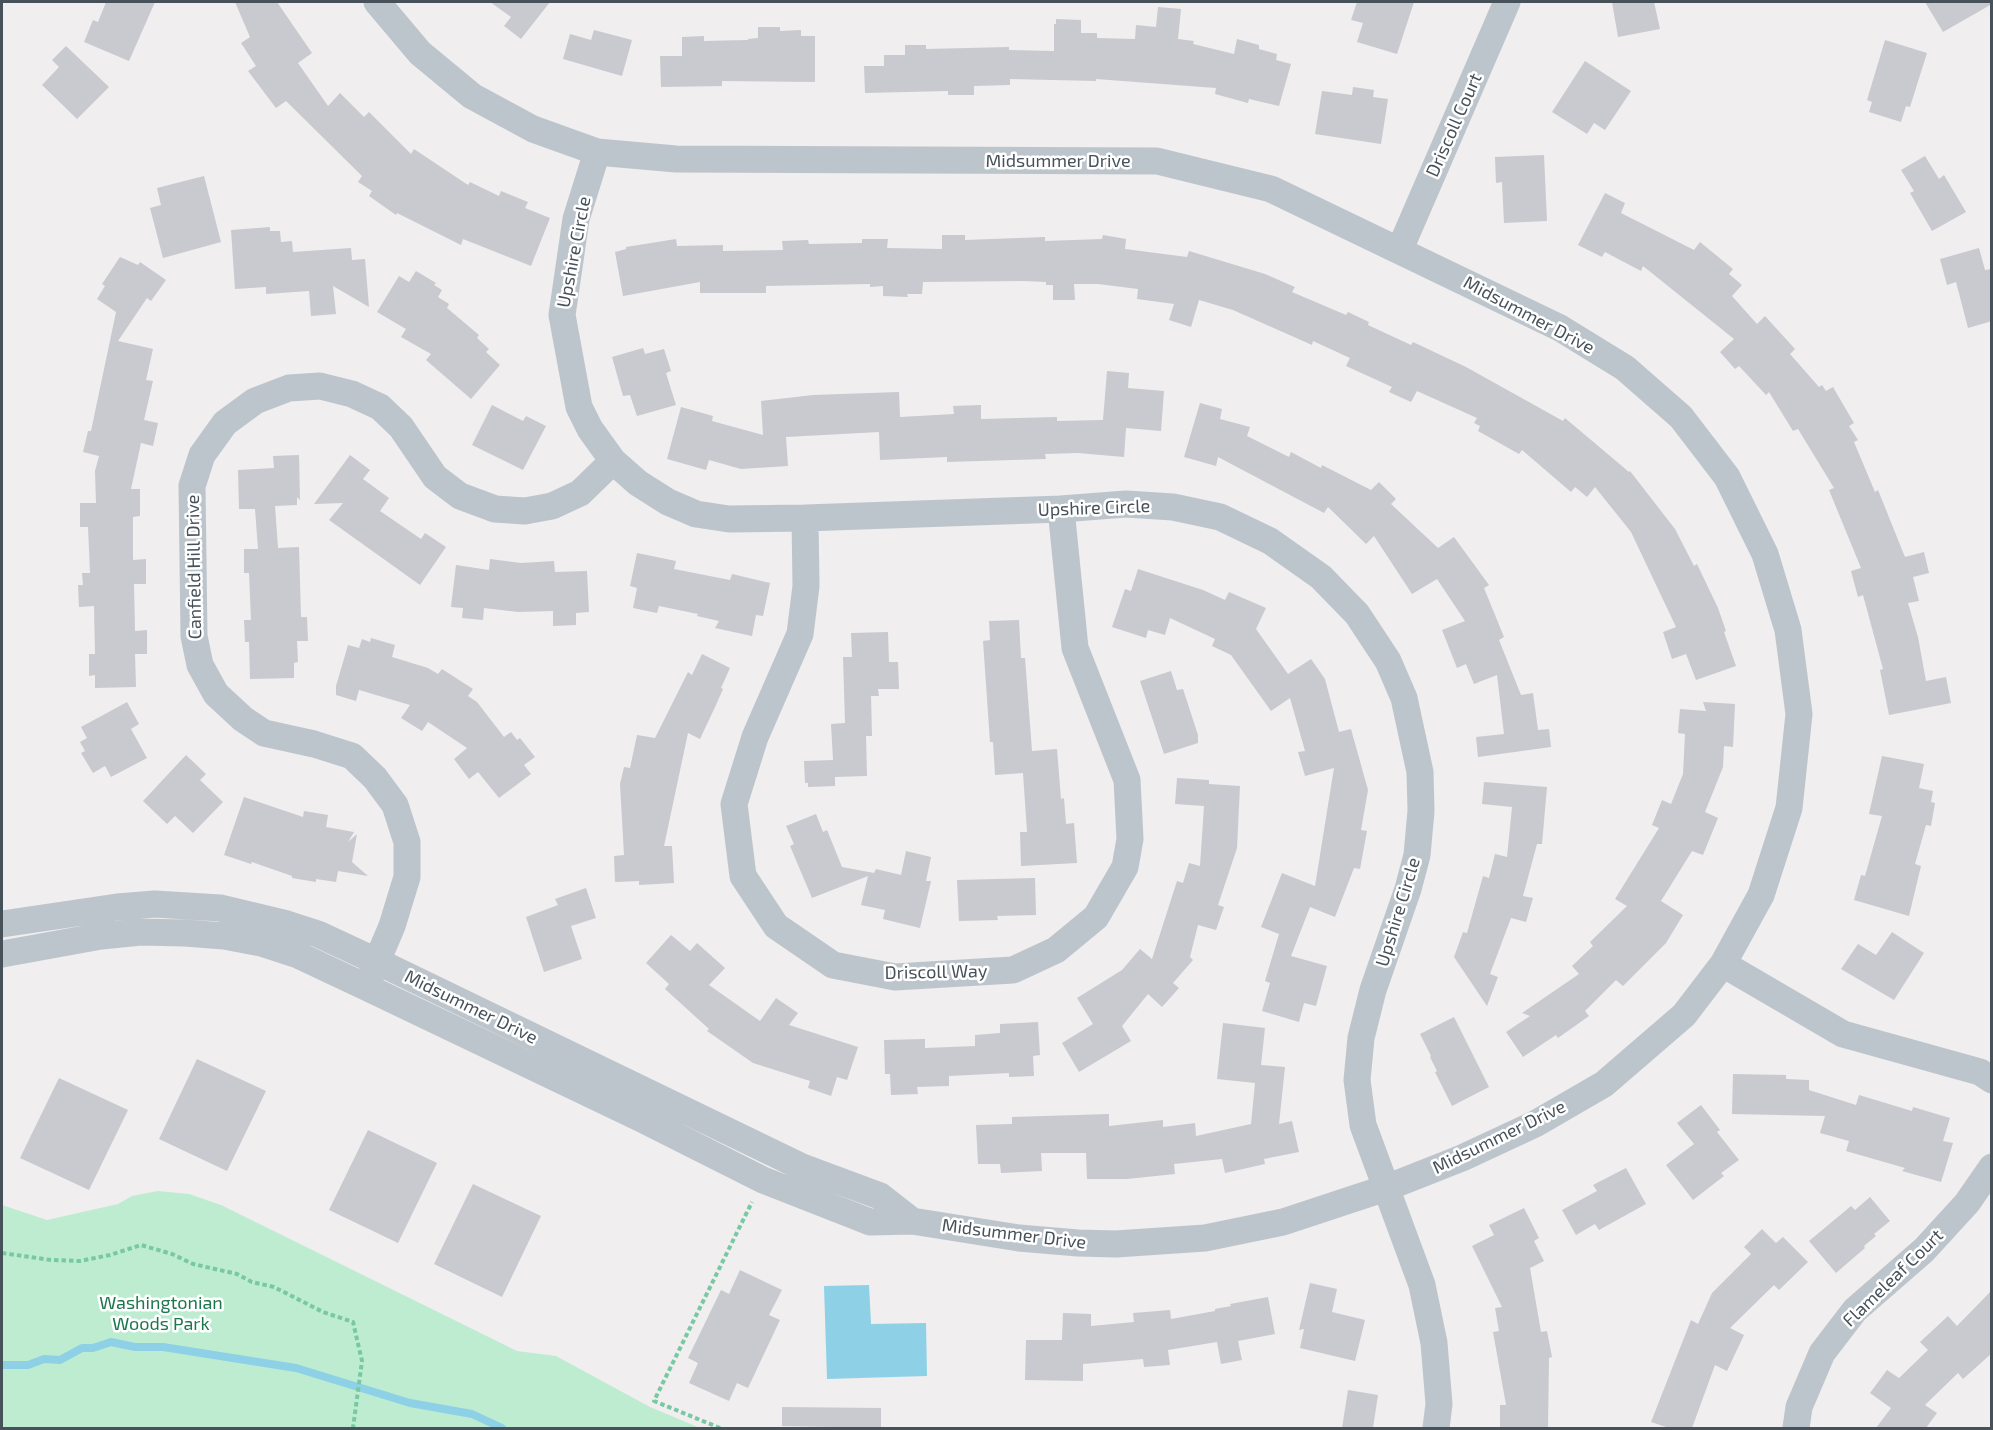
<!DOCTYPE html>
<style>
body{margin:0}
#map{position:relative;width:1993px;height:1430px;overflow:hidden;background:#f0eeee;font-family:"Exo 2",sans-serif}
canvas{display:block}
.frame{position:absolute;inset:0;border:3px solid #47515a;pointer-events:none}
</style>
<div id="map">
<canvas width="1993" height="1430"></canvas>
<div class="frame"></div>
</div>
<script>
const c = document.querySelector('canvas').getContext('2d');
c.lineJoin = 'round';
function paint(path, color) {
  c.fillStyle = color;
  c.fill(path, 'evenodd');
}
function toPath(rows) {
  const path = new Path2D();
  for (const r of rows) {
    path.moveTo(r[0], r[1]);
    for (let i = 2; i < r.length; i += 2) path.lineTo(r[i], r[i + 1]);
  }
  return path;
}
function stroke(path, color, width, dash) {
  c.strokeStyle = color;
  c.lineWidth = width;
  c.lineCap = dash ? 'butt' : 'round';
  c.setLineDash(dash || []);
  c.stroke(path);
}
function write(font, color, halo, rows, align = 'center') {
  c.font = font + ' "Exo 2",sans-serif';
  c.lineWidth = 5;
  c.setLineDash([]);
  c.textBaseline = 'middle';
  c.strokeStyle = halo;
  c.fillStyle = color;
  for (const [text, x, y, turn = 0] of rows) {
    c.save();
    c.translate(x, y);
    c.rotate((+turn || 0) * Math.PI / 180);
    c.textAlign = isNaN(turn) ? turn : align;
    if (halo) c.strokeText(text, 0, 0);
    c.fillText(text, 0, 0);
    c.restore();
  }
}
const green = toPath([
 [158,1191,189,1194,221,1205,517,1351,556,1356,650,1407,700,1428,2,1428,2,1205,47,1220,118,1204,132,1196]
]);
const water = toPath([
 [869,1285,871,1324,926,1323,927,1376,827,1379,824,1286]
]);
const stream = toPath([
 [2,1365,28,1365,44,1359,60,1360,82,1348,93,1348,111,1342,135,1347,163,1347,296,1368,410,1403,472,1414,502,1428]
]);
const building = toPath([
 [106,2,155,2,129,61,84,42,93,20,98,22],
 [235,2,277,2,312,53,298,63,328,106,340,93,364,117,369,112,411,154,414,149,468,185,470,182,499,196,501,191,528,202,525,208,550,218,531,266,463,239,461,245,397,213,396,215,369,196,372,191,358,182,362,176,286,101,276,108,248,71,256,66,241,43,250,37],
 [490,2,550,2,521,39,504,26,511,17],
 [1357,2,1414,2,1397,54,1357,42,1363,23,1351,20],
 [1612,2,1654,2,1660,29,1618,37],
 [1925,2,1992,2,1992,4,1943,32],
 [1158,7,1181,9,1178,39,1194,41,1193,44,1234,54,1237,39,1259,45,1259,49,1277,54,1276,60,1291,64,1279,106,1249,99,1248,103,1215,94,1216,88,1096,79,1096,81,1010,79,1010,85,974,86,974,95,948,95,948,91,865,93,864,66,884,66,884,55,905,55,905,45,926,45,926,49,1009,47,1009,50,1054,51,1054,24,1056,24,1056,19,1081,20,1081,33,1097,33,1097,38,1135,39,1136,25,1156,27],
 [758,27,780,27,780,31,801,30,801,36,815,36,815,82,722,81,722,86,661,87,660,56,682,56,682,37,704,36,704,41,748,40,748,39,758,38],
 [594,30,632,40,622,76,563,59,570,34,591,40],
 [1885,40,1927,53,1910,107,1906,106,1901,122,1869,112,1872,102,1867,100],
 [66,46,109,87,77,119,42,85,59,67,52,60],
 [1585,61,1631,91,1605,130,1594,123,1587,134,1552,112],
 [1353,87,1374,90,1373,97,1388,99,1381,144,1315,134,1322,91,1352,95],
 [1544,155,1547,221,1504,223,1502,182,1496,183,1495,157],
 [1925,156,1939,179,1944,175,1966,212,1932,231,1910,193,1914,191,1901,170],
 [204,176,221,242,163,258,150,208,161,205,157,188],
 [1605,193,1625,203,1621,213,1694,250,1700,242,1733,269,1729,274,1742,285,1732,296,1757,324,1765,316,1795,349,1790,354,1819,387,1822,385,1826,391,1833,387,1854,423,1849,426,1858,440,1854,442,1875,492,1878,490,1905,557,1924,552,1929,573,1913,577,1919,601,1908,603,1918,637,1926,681,1946,677,1951,703,1889,715,1880,670,1883,669,1863,595,1858,597,1851,571,1861,568,1829,490,1834,488,1798,429,1793,431,1769,392,1766,395,1739,366,1735,369,1720,352,1734,339,1643,266,1641,271,1605,252,1602,257,1578,245],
 [270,227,270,231,280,231,281,242,292,241,293,252,351,248,352,260,365,259,369,307,333,286,336,314,311,316,309,291,266,294,266,287,235,289,231,230],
 [942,235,965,235,965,240,1045,237,1045,241,1102,239,1103,235,1126,239,1125,249,1187,257,1189,251,1265,274,1295,287,1292,292,1346,315,1348,312,1369,322,1368,325,1411,345,1413,342,1466,367,1563,421,1565,418,1629,472,1630,471,1675,529,1694,566,1697,564,1718,608,1726,631,1724,632,1736,666,1696,680,1686,654,1672,659,1663,632,1676,627,1631,532,1595,487,1587,497,1575,487,1571,492,1522,450,1519,454,1478,431,1480,426,1474,423,1477,418,1417,391,1411,402,1389,392,1392,387,1346,366,1350,358,1313,341,1312,345,1233,310,1199,300,1191,327,1169,320,1174,304,1137,299,1138,289,1098,284,1074,284,1075,300,1053,300,1053,285,1046,285,1046,282,1023,281,923,282,922,294,907,294,908,297,883,296,883,286,870,287,870,284,766,286,766,293,700,293,700,282,623,296,615,252,626,249,626,247,676,239,677,246,723,245,723,251,783,250,782,241,808,240,809,244,862,243,862,239,888,239,887,248,942,249],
 [1979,248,1985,270,1992,269,1992,321,1968,328,1956,282,1947,285,1940,259],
 [120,257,138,265,140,262,166,280,151,301,147,298,118,341,153,349,146,380,153,381,144,420,158,423,153,446,141,443,131,489,140,489,140,516,133,517,133,560,146,559,146,584,134,584,135,631,147,630,147,654,135,654,136,687,95,688,95,675,89,676,89,654,95,654,94,606,79,607,78,585,83,585,82,573,90,573,88,527,80,527,80,503,96,503,95,471,99,456,83,452,88,431,91,431,116,312,97,299,105,286,102,284],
 [416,271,436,283,434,285,442,290,438,297,449,304,447,308,479,335,477,338,489,349,486,352,500,365,471,399,426,360,431,354,401,337,406,329,377,312,399,276,409,282],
 [643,348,645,354,664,349,671,371,666,373,676,405,637,416,630,395,623,396,612,357],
 [1107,371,1129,373,1128,388,1164,391,1161,431,1126,428,1124,457,1078,453,1045,454,1046,459,947,462,947,457,880,460,879,432,786,437,788,466,741,469,709,460,706,470,667,459,681,407,713,416,712,421,763,435,761,401,813,395,899,392,900,417,954,414,953,406,981,405,981,419,1057,417,1057,421,1103,420],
 [1200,403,1222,409,1220,419,1250,427,1247,436,1289,457,1291,452,1321,468,1322,465,1371,490,1379,482,1396,499,1391,504,1438,548,1454,537,1489,585,1484,588,1504,637,1499,640,1521,695,1533,693,1538,730,1549,729,1551,747,1478,757,1476,737,1504,734,1497,675,1474,684,1466,664,1457,668,1442,630,1465,621,1437,579,1412,594,1374,536,1366,544,1328,507,1324,513,1218,457,1216,466,1184,457],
 [492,405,523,421,526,416,546,426,523,470,472,445],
 [299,455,300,500,297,497,297,505,275,506,278,548,299,547,301,617,307,617,308,641,297,641,298,662,294,663,294,678,250,679,249,642,245,642,244,620,251,620,249,573,244,573,244,549,258,549,255,509,239,509,238,470,274,468,273,456],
 [350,455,370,470,363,479,389,498,380,511,421,539,425,533,446,547,420,585,329,520,343,503,314,504],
 [637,553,676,561,674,569,730,580,732,574,770,583,763,616,756,615,752,636,715,628,719,621,697,616,698,614,659,606,657,613,633,608,637,588,630,586],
 [490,559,521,563,554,561,555,572,587,571,589,612,576,613,576,625,553,626,553,611,518,612,484,608,483,620,462,618,463,608,451,607,456,565,489,570],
 [1138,569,1203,590,1225,600,1229,592,1266,608,1256,629,1288,674,1311,659,1325,679,1339,732,1351,729,1368,790,1361,830,1367,831,1360,869,1354,868,1335,917,1310,907,1291,956,1327,966,1316,1006,1304,1003,1299,1022,1262,1011,1270,983,1265,981,1279,934,1261,927,1282,873,1315,886,1334,768,1305,776,1298,752,1305,751,1290,698,1271,711,1231,655,1212,646,1215,639,1170,618,1165,635,1148,630,1146,638,1112,627,1125,589,1131,591],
 [1019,620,1021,658,1025,658,1032,751,1057,749,1061,799,1064,798,1066,824,1074,823,1077,863,1021,866,1020,832,1027,832,1023,773,995,775,993,742,990,742,983,641,990,640,989,621],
 [888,632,889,662,898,662,899,689,878,689,879,696,871,696,872,736,866,736,867,776,835,777,835,786,808,787,808,783,805,783,804,761,833,760,831,724,845,723,843,657,852,657,851,633],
 [371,638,395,645,392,657,428,668,438,674,442,669,473,689,468,696,477,702,504,737,511,732,517,740,520,738,535,757,524,765,531,774,499,798,478,772,469,779,454,759,467,748,428,722,422,731,401,718,410,705,359,690,356,701,336,695,336,686,348,645,359,648,362,639,370,642],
 [702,654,730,668,721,688,723,689,716,705,700,739,688,733,664,846,672,846,674,883,639,885,639,881,615,882,614,856,624,855,620,784,624,767,630,768,637,735,655,738,688,672,692,675],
 [1171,671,1177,690,1183,689,1198,735,1198,743,1164,754,1140,681],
 [127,702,139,724,131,729,147,758,111,777,105,766,93,773,81,753,85,751,80,742,87,738,81,727],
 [1703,702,1735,704,1733,747,1724,746,1723,767,1705,812,1718,818,1703,855,1692,851,1661,901,1683,915,1666,943,1623,986,1616,980,1585,1011,1589,1016,1558,1038,1556,1035,1523,1057,1506,1032,1530,1016,1522,1013,1579,974,1572,966,1593,946,1590,942,1627,906,1615,899,1659,828,1652,825,1662,800,1671,804,1683,774,1685,734,1678,733,1680,709,1706,711],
 [186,755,206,774,200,780,223,802,193,833,175,816,167,824,143,801],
 [1882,756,1924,764,1919,788,1933,791,1931,802,1935,803,1931,826,1926,825,1915,864,1921,866,1909,916,1854,900,1861,875,1865,876,1882,816,1869,814],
 [1177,778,1209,780,1209,784,1240,786,1237,848,1218,905,1224,907,1216,930,1198,925,1190,957,1193,960,1173,983,1179,988,1162,1007,1148,994,1122,1026,1131,1041,1079,1072,1062,1043,1093,1024,1077,998,1122,970,1140,949,1152,959,1177,881,1183,883,1189,863,1200,866,1204,806,1175,804],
 [1484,782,1547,787,1542,844,1537,844,1523,896,1533,898,1526,922,1511,918,1490,974,1498,977,1487,1006,1454,957,1463,932,1467,933,1483,876,1489,878,1495,854,1507,857,1512,807,1482,804],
 [244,797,303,817,304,811,328,815,326,827,354,832,348,842,357,834,352,862,368,876,338,871,336,882,316,879,316,882,292,878,292,876,252,862,251,864,224,855],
 [816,814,823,832,827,830,842,867,874,873,876,869,901,875,906,851,931,857,926,881,931,881,920,928,883,919,885,910,861,905,868,876,812,898,790,846,794,844,786,826],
 [1035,878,1036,915,997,916,998,920,959,921,957,880],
 [586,888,596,918,571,926,582,959,544,972,526,917,558,905,555,899],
 [1892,932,1924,953,1894,1000,1841,969,1858,944,1876,955],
 [671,935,690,951,697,943,725,968,709,985,760,1021,776,998,798,1013,789,1025,858,1047,847,1080,837,1077,831,1096,808,1088,810,1081,753,1063,707,1031,709,1029,665,989,669,984,646,963],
 [1454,1017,1489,1087,1452,1106,1435,1072,1437,1071,1430,1057,1431,1056,1420,1034],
 [1038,1022,1040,1055,1033,1056,1034,1076,1009,1077,1009,1073,949,1076,949,1086,917,1087,918,1094,891,1095,890,1074,885,1074,884,1040,925,1039,925,1048,975,1046,975,1035,1000,1033,1000,1024],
 [1223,1023,1265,1028,1261,1065,1285,1067,1279,1124,1292,1121,1299,1152,1264,1159,1265,1164,1225,1173,1222,1159,1174,1164,1175,1174,1127,1179,1087,1179,1086,1153,1041,1153,1042,1171,1001,1173,1000,1164,978,1164,976,1125,1012,1124,1012,1117,1109,1114,1109,1126,1163,1120,1163,1127,1195,1123,1196,1136,1251,1124,1255,1083,1217,1079],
 [197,1059,266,1091,227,1171,159,1139],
 [1733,1074,1786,1075,1786,1079,1809,1080,1809,1090,1856,1105,1859,1095,1912,1111,1913,1107,1950,1118,1943,1141,1953,1143,1941,1182,1902,1171,1905,1168,1846,1151,1849,1141,1820,1133,1825,1116,1732,1114],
 [59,1078,128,1110,89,1190,20,1158],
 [1701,1105,1720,1130,1717,1132,1739,1160,1721,1173,1724,1176,1693,1200,1666,1165,1694,1144,1677,1123],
 [368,1130,437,1163,398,1243,329,1210],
 [1626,1168,1646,1204,1599,1230,1595,1224,1576,1235,1562,1210,1597,1191,1593,1185],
 [473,1184,541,1216,502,1297,434,1264],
 [1870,1197,1890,1221,1874,1234,1876,1236,1864,1246,1865,1248,1836,1273,1809,1241,1851,1206,1855,1210],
 [1524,1208,1539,1238,1534,1241,1544,1261,1530,1268,1541,1332,1547,1331,1552,1357,1549,1358,1548,1428,1500,1428,1500,1405,1506,1405,1493,1332,1499,1331,1495,1308,1502,1307,1472,1246,1494,1235,1489,1225],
 [1762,1229,1776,1243,1783,1237,1808,1262,1779,1290,1774,1285,1730,1328,1744,1335,1727,1371,1715,1365,1692,1428,1669,1428,1651,1422,1691,1320,1698,1324,1712,1293,1751,1254,1744,1247],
 [740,1270,782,1290,769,1315,780,1320,748,1388,737,1383,729,1401,689,1383,698,1363,688,1358,721,1290,729,1294],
 [1310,1283,1337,1289,1332,1312,1365,1320,1355,1361,1300,1348,1304,1329,1299,1330],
 [1992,1290,1992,1353,1963,1379,1958,1373,1925,1405,1937,1413,1926,1428,1876,1428,1891,1408,1870,1393,1887,1370,1899,1378,1928,1350,1920,1342,1948,1316,1957,1326],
 [1268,1297,1275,1334,1238,1341,1242,1360,1221,1364,1217,1342,1168,1350,1170,1365,1144,1367,1143,1359,1083,1364,1083,1381,1025,1380,1026,1340,1062,1340,1063,1313,1091,1314,1091,1326,1134,1322,1133,1313,1170,1310,1171,1319,1215,1311,1215,1309,1231,1306,1230,1304],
 [1348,1390,1378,1395,1373,1428,1342,1428],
 [782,1407,881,1408,881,1428,782,1426]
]);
const path = toPath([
 [2,1253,51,1260,80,1261,110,1255,141,1245,172,1254,193,1264,237,1274,252,1282,274,1287,323,1312,353,1322,362,1361,353,1428],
 [720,1428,654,1401,752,1202]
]);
const minor = toPath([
 [597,152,576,219,562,315,579,407,590,429,613,461,638,483,668,502,696,514,729,519,805,518,1061,509,1126,504,1173,507,1220,517,1270,541,1321,577,1357,614,1388,661,1404,698,1420,772,1421,811,1417,855,1408,889,1373,990,1361,1038,1357,1080,1363,1125,1422,1285,1434,1343,1439,1404,1436,1428],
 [1400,249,1507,2],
 [805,518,806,586,800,634,755,737,734,804,743,876,776,926,833,965,895,977,1013,970,1056,950,1096,917,1125,867,1130,839,1127,780,1075,648,1061,509],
 [2,924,117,907,155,904,220,908,287,924,318,934,391,968,802,1167,880,1196,912,1221],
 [2,954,101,936,141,932,185,933,224,936,261,943,298,955,366,987,642,1119,763,1180,870,1222,912,1221,1019,1238,1078,1243,1116,1244,1205,1238,1283,1222,1386,1188,1462,1158,1535,1124,1604,1084,1684,1015,1723,964,1761,895,1789,808,1799,714,1788,630,1765,554,1727,477,1681,417,1625,368,1560,328,1271,189,1157,161,676,159,597,152,533,129,472,96,420,53,377,2],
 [1723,964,1843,1034,1980,1072,1992,1080],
 [366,987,392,926,407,877,407,842,395,805,375,778,352,756,314,744,264,733,243,719,216,694,200,665,194,636,192,486,202,455,225,423,255,401,289,388,320,386,352,394,380,407,401,427,435,477,460,496,495,509,525,511,552,506,580,493,613,461],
 [1796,1428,1799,1407,1822,1353,1855,1310,1924,1250,1967,1203,1992,1167]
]);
const streetNames = [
 ["Driscoll Court",1454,125,-66],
 ["Midsummer Drive",1058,161],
 ["Upshire Circle",574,252,-79],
 ["Midsummer Drive",1529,315,28],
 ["Upshire Circle",1094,508,-2],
 ["Canfield Hill Drive",194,567,-91],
 ["Upshire Circle",1398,912,-73],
 ["Driscoll Way",936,972,-1],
 ["Midsummer Drive",471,1007,26],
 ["Midsummer Drive",1499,1137,-26],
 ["Midsummer Drive",1014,1234,7],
 ["Flameleaf Court",1893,1278,-44]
];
const parkNames = [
 ["Washingtonian",161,1303],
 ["Woods Park",161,1324]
];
paint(green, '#beecd1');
paint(water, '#8ed1e7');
stroke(stream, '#8ed1e7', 8);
paint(building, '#c8cad0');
stroke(path, '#78c8a3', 4, [4.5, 3]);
stroke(minor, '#bdc5cc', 27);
write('18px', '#47515a', '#fff', streetNames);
write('18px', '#1c774d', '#fff', parkNames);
</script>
